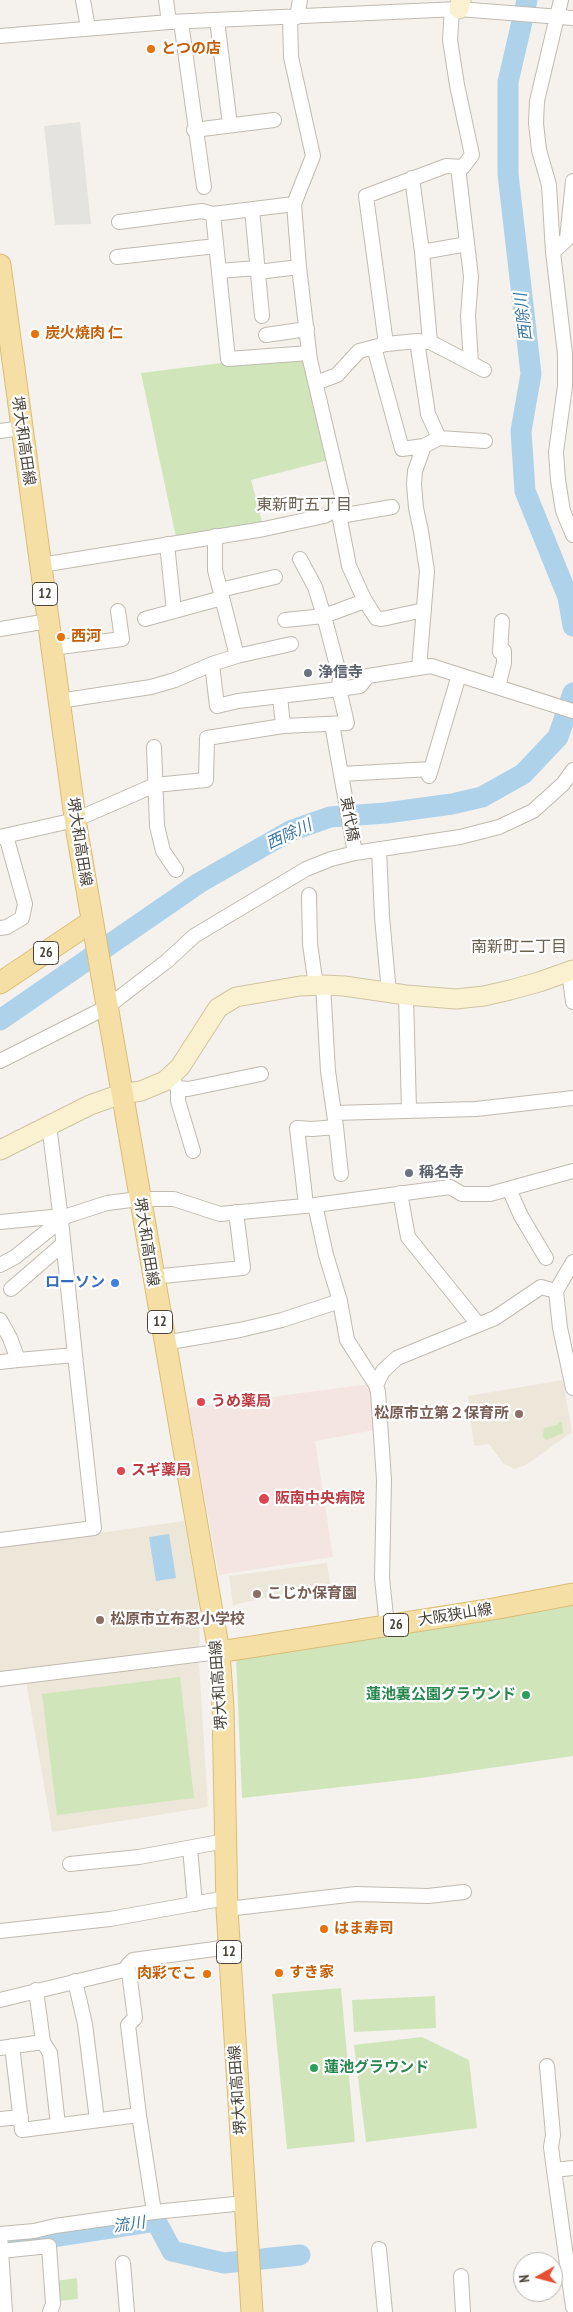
<!DOCTYPE html>
<meta charset="utf-8">
<style>
body{margin:0}
#map{position:relative;width:573px;height:2312px;overflow:hidden;background:#f5f2ed;font-family:"PT Sans Narrow",sans-serif}
canvas{display:block}
.north{position:absolute;left:513px;top:2252px;width:50px;height:50px;box-sizing:border-box;background:#fff;border:1px solid #b6b4b0;border-radius:50%;rotate:263deg;font-size:14px;font-weight:700;line-height:20px;text-align:center;color:#49433a}
.north::after{content:'';display:block;margin:auto;width:18px;height:22px;background:#e74f32;clip-path:polygon(50% 0,100% 100%,50% 72%,0 100%)}
</style>
<div id="map">
<canvas width="573" height="2312"></canvas>
<div class="north">N</div>
</div>
<script>
const c = document.querySelector('canvas').getContext('2d');
c.lineJoin = 'round';
function paint(path, color) {
  c.fillStyle = color;
  c.fill(path, 'evenodd');
}
function toPath(rows) {
  const path = new Path2D();
  for (const r of rows) {
    path.moveTo(r[0], r[1]);
    for (let i = 2; i < r.length; i += 2) path.lineTo(r[i], r[i + 1]);
  }
  return path;
}
function stroke(path, color, width, dash) {
  c.strokeStyle = color;
  c.lineWidth = width;
  c.lineCap = dash ? 'butt' : 'round';
  c.setLineDash(dash || []);
  c.stroke(path);
}
function write(font, color, halo, rows, align = 'center') {
  c.font = font + ' "PT Sans Narrow","Noto Sans JP",sans-serif';
  c.lineWidth = 4.5;
  c.setLineDash([]);
  c.textBaseline = 'middle';
  c.strokeStyle = halo;
  c.fillStyle = color;
  for (const [text, x, y, turn = 0] of rows) {
    c.save();
    c.translate(x, y);
    c.rotate((+turn || 0) * Math.PI / 180);
    c.textAlign = isNaN(turn) ? turn : align;
    if (halo) c.strokeText(text, 0, 0);
    c.fillText(text, 0, 0);
    c.restore();
  }
}
const education = toPath([
 [563,1380,572,1432,526,1465,514,1469,503,1463,489,1444,474,1446,468,1396],
 [184,1521,198,1597,200,1642,198,1648,0,1675,0,1547],
 [327,1563,330,1584,233,1605,229,1576],
 [199,1663,208,1807,52,1832,26,1681]
]);
const medical = toPath([
 [369,1384,375,1430,315,1441,333,1557,219,1575,188,1408]
]);
const green = toPath([
 [310,360,333,459,251,480,264,529,177,542,141,373,221,363],
 [560,1421,562,1423,563,1433,546,1440,543,1436,544,1428,557,1425],
 [573,1605,573,1756,421,1778,242,1798,236,1657],
 [180,1677,194,1798,57,1815,42,1694],
 [341,1988,355,2142,287,2149,272,1994],
 [435,1996,436,2028,354,2032,352,2000],
 [422,2037,469,2060,477,2128,366,2142,354,2045],
 [77,2278,78,2299,57,2301,55,2281]
]);
const parking = toPath([
 [80,122,91,224,55,225,44,126]
]);
const water = toPath([
 [169,1534,176,1578,156,1581,149,1537]
]);
const river = toPath([
 [527,0,508,82,508,174,531,374,521,431,525,491,568,597,573,626],
 [0,1020,199,883,290,831,330,817,386,813,452,804,482,797,523,774,558,737,573,693],
 [0,2243,19,2242,156,2221,172,2251,224,2263,300,2255]
]);
const street = toPath([
 [83,0,88,28],
 [166,0,169,22],
 [561,0,537,101,536,123,539,150,549,185,553,252,565,354,565,386,556,452,558,480,563,511,573,535],
 [297,17,300,0],
 [217,20,230,125],
 [181,22,204,187],
 [0,36,169,22,459,9,573,18],
 [194,130,274,120],
 [458,167,471,277,468,316,471,363],
 [412,178,422,252,430,342],
 [252,209,262,316],
 [213,214,228,359,309,353],
 [119,222,202,211,213,214,294,204],
 [422,252,467,244],
 [553,252,567,239,573,181],
 [117,257,216,246],
 [219,271,257,268],
 [258,272,299,267],
 [266,335,307,329],
 [417,341,428,414,439,438],
 [386,344,366,196,446,166,463,167,472,155,457,85,450,40,452,9],
 [374,347,402,449,424,446,439,438,485,441],
 [316,383,337,375,359,351,386,344,417,341,430,342,484,370],
 [0,431,21,428],
 [340,516,392,507],
 [167,544,174,611],
 [41,565,264,529,324,516,338,509,342,496,310,360,299,267,294,204,313,156,291,57,290,17],
 [220,590,275,577],
 [364,599,376,618,382,619,424,610],
 [145,619,222,598],
 [285,620,324,616,359,603,364,599,349,566,338,509],
 [0,629,48,621],
 [52,648,122,639,118,611],
 [237,656,291,644],
 [212,664,217,706,238,701,339,689,340,677,324,616,315,587,300,559],
 [419,668,427,571,421,531,416,508,414,484,415,471,424,446],
 [498,687,504,663,504,651,500,652,502,621],
 [280,696,283,726],
 [59,701,151,687,175,680,212,664,237,656,215,570,215,536],
 [332,724,355,853],
 [154,747,157,826,163,851,176,870],
 [341,774,431,769],
 [429,776,459,675],
 [0,837,75,820,155,785,206,780,207,738,283,726,347,723,339,689,360,686,368,676,431,666,573,711],
 [379,849,382,917,389,993],
 [309,895,310,944,316,986],
 [0,928,7,927,22,918,25,904,6,836],
 [569,972,573,1002],
 [323,985,328,1071,334,1113],
 [406,995,409,1110],
 [0,1061,107,1007,167,961,194,936,306,869,331,859,355,853,460,837,499,827,533,811,563,784,573,770],
 [170,1077,178,1088,188,1089,261,1074],
 [178,1088,178,1101,193,1151],
 [49,1125,61,1220],
 [336,1127,341,1174],
 [509,1189,521,1216,546,1258],
 [400,1193,408,1237,478,1324],
 [306,1205,297,1128,312,1129,336,1127,334,1113,476,1109,573,1098],
 [315,1205,326,1255,340,1301,347,1340,376,1385,378,1392,384,1480,382,1578,387,1626],
 [0,1222,52,1217,61,1220],
 [573,1262,556,1291,560,1328,573,1388],
 [0,1265,15,1257,61,1220],
 [152,1277,243,1268,236,1212],
 [11,1289,63,1244],
 [0,1320,10,1338,18,1360,75,1355,61,1220,67,1216,107,1203,139,1199,174,1199,220,1214,315,1205,450,1187,462,1194,490,1194,573,1171],
 [164,1343,240,1330,282,1320,340,1301],
 [0,1362,18,1360],
 [376,1385,383,1371,397,1358,495,1318,541,1287,556,1291],
 [0,1540,94,1528,75,1355],
 [0,1679,219,1652],
 [190,1848,195,1904],
 [70,1864,139,1857,225,1841],
 [227,1909,356,1894,428,1896,464,1892],
 [0,1931,110,1919,226,1898],
 [75,1981,85,2024,97,2120],
 [36,1990,43,2042,50,2053,58,2125],
 [0,2000,128,1969],
 [12,2046,22,2130,139,2115],
 [0,2048,43,2042],
 [547,2066,553,2135,551,2147,554,2170],
 [0,2119,21,2117],
 [573,2168,554,2170,573,2307],
 [154,2212,139,2115,128,2025,135,2018,128,1965,133,1960,229,1947],
 [379,2249,385,2312],
 [1,2251,49,2246,53,2304,50,2312],
 [123,2263,127,2312],
 [461,2276,463,2312],
 [5,2312,0,2234,34,2231,55,2226,154,2212,245,2203]
]);
const secondary = toPath([
 [459,9,461,0],
 [0,1150,90,1105,121,1094,141,1091,165,1081,180,1067,218,1008,236,997,300,986,323,985,344,986,406,995,456,999,484,996,510,990,539,982,573,970]
]);
const primary = toPath([
 [0,265,77,832,219,1652,223,1708,227,1909,252,2312],
 [0,983,91,922],
 [219,1652,493,1609,573,1594]
]);
const markers = [
 [151,49,5,"#e8710a"],
 [35,334,5,"#e8710a"],
 [61,637,5,"#e8710a"],
 [308,673,5,"#6b7280"],
 [409,1173,5,"#6b7280"],
 [115,1283,5,"#3f7fe0"],
 [201,1402,5,"#e0444e"],
 [519,1414,5,"#8d6e63"],
 [121,1471,5,"#e0444e"],
 [264,1499,6,"#e0444e"],
 [257,1594,5,"#8d6e63"],
 [100,1620,5,"#8d6e63"],
 [526,1695,5,"#2e9e5b"],
 [324,1929,5,"#e8710a"],
 [279,1973,5,"#e8710a"],
 [207,1974,5,"#e8710a"],
 [314,2068,5,"#2e9e5b"]
];
const shields = [
 [45,594,25],
 [46,953,25],
 [160,1322,25],
 [396,1625,25],
 [229,1952,25]
];
const shieldNames = [
 ["12",45,594],
 ["26",46,953],
 ["12",160,1322],
 ["26",396,1625],
 ["12",229,1952]
];
const foodNames = [
 ["とつの店",161,49],
 ["炭火焼肉 仁",45,334],
 ["西河",71,637],
 ["はま寿司",334,1929],
 ["すき家",289,1973],
 ["肉彩でこ",197,1974,"right"]
];
const streetNames = [
 ["堺大和高田線",23,441,82],
 ["東代橋",349,819,80],
 ["堺大和高田線",79,842,81],
 ["堺大和高田線",146,1242,81],
 ["大阪狭山線",455,1615,-9],
 ["堺大和高田線",219,1685,-94],
 ["堺大和高田線",238,2090,-94]
];
const worshipNames = [
 ["浄信寺",318,673],
 ["稱名寺",419,1173]
];
const shopNames = [
 ["ローソン",105,1283]
];
const healthNames = [
 ["うめ薬局",211,1402],
 ["スギ薬局",131,1471],
 ["阪南中央病院",275,1499]
];
const educationNames = [
 ["松原市立第２保育所",509,1414,"right"],
 ["こじか保育園",267,1594],
 ["松原市立布忍小学校",110,1620]
];
const leisureNames = [
 ["蓮池裏公園グラウンド",516,1695],
 ["蓮池グラウンド",324,2068,"left"]
];
const waterNames = [
 ["西除川",524,317,-97],
 ["西除川",289,835,-25],
 ["流川",129,2225,-8]
];
const neighbourhoodNames = [
 ["東新町五丁目",304,505],
 ["南新町二丁目",519,947]
];
paint(education, '#ece7d8');
paint(medical, '#f4e4e2');
paint(green, '#d1e5ba');
paint(parking, '#e4e3e0');
paint(water, '#afd2eb');
stroke(river, '#afd2eb', 21);
stroke(street, '#c0bab0', 16);
stroke(secondary, '#d0c4a0', 21);
stroke(primary, '#dabd75', 23);
stroke(street, '#fff', 14);
stroke(secondary, '#faf1d1', 19);
stroke(primary, '#f6dfa5', 21);
for (const [x, y, r, color] of markers) {
  const dot = new Path2D();
  dot.arc(x, y, r, 0, 2 * Math.PI);
  c.fillStyle = color;
  c.fill(dot);
  stroke(dot, '#fff', 2);
}
for (const [x, y, w] of shields) {
  const box = new Path2D();
  box.roundRect(x - w / 2, y - 11.5, w, 23, 4);
  c.fillStyle = '#fff';
  c.fill(box);
  stroke(box, '#49433a', 1);
}
write('bold 14px', '#49433a', null, shieldNames);
write('bold 15px', '#c56008', '#fff', foodNames, 'left');
write('15px', '#49433a', '#fff', streetNames);
write('bold 15px', '#5b616d', '#fff', worshipNames, 'left');
write('bold 15px', '#366cbe', '#fff', shopNames, 'right');
write('bold 15px', '#be3a42', '#fff', healthNames, 'left');
write('bold 15px', '#785e54', '#fff', educationNames, 'left');
write('bold 15px', '#27864d', '#fff', leisureNames, 'right');
write('italic 16px', '#3a77a4', '#fff', waterNames);
write('16px', '#6b6153', '#fff', neighbourhoodNames);
</script>
